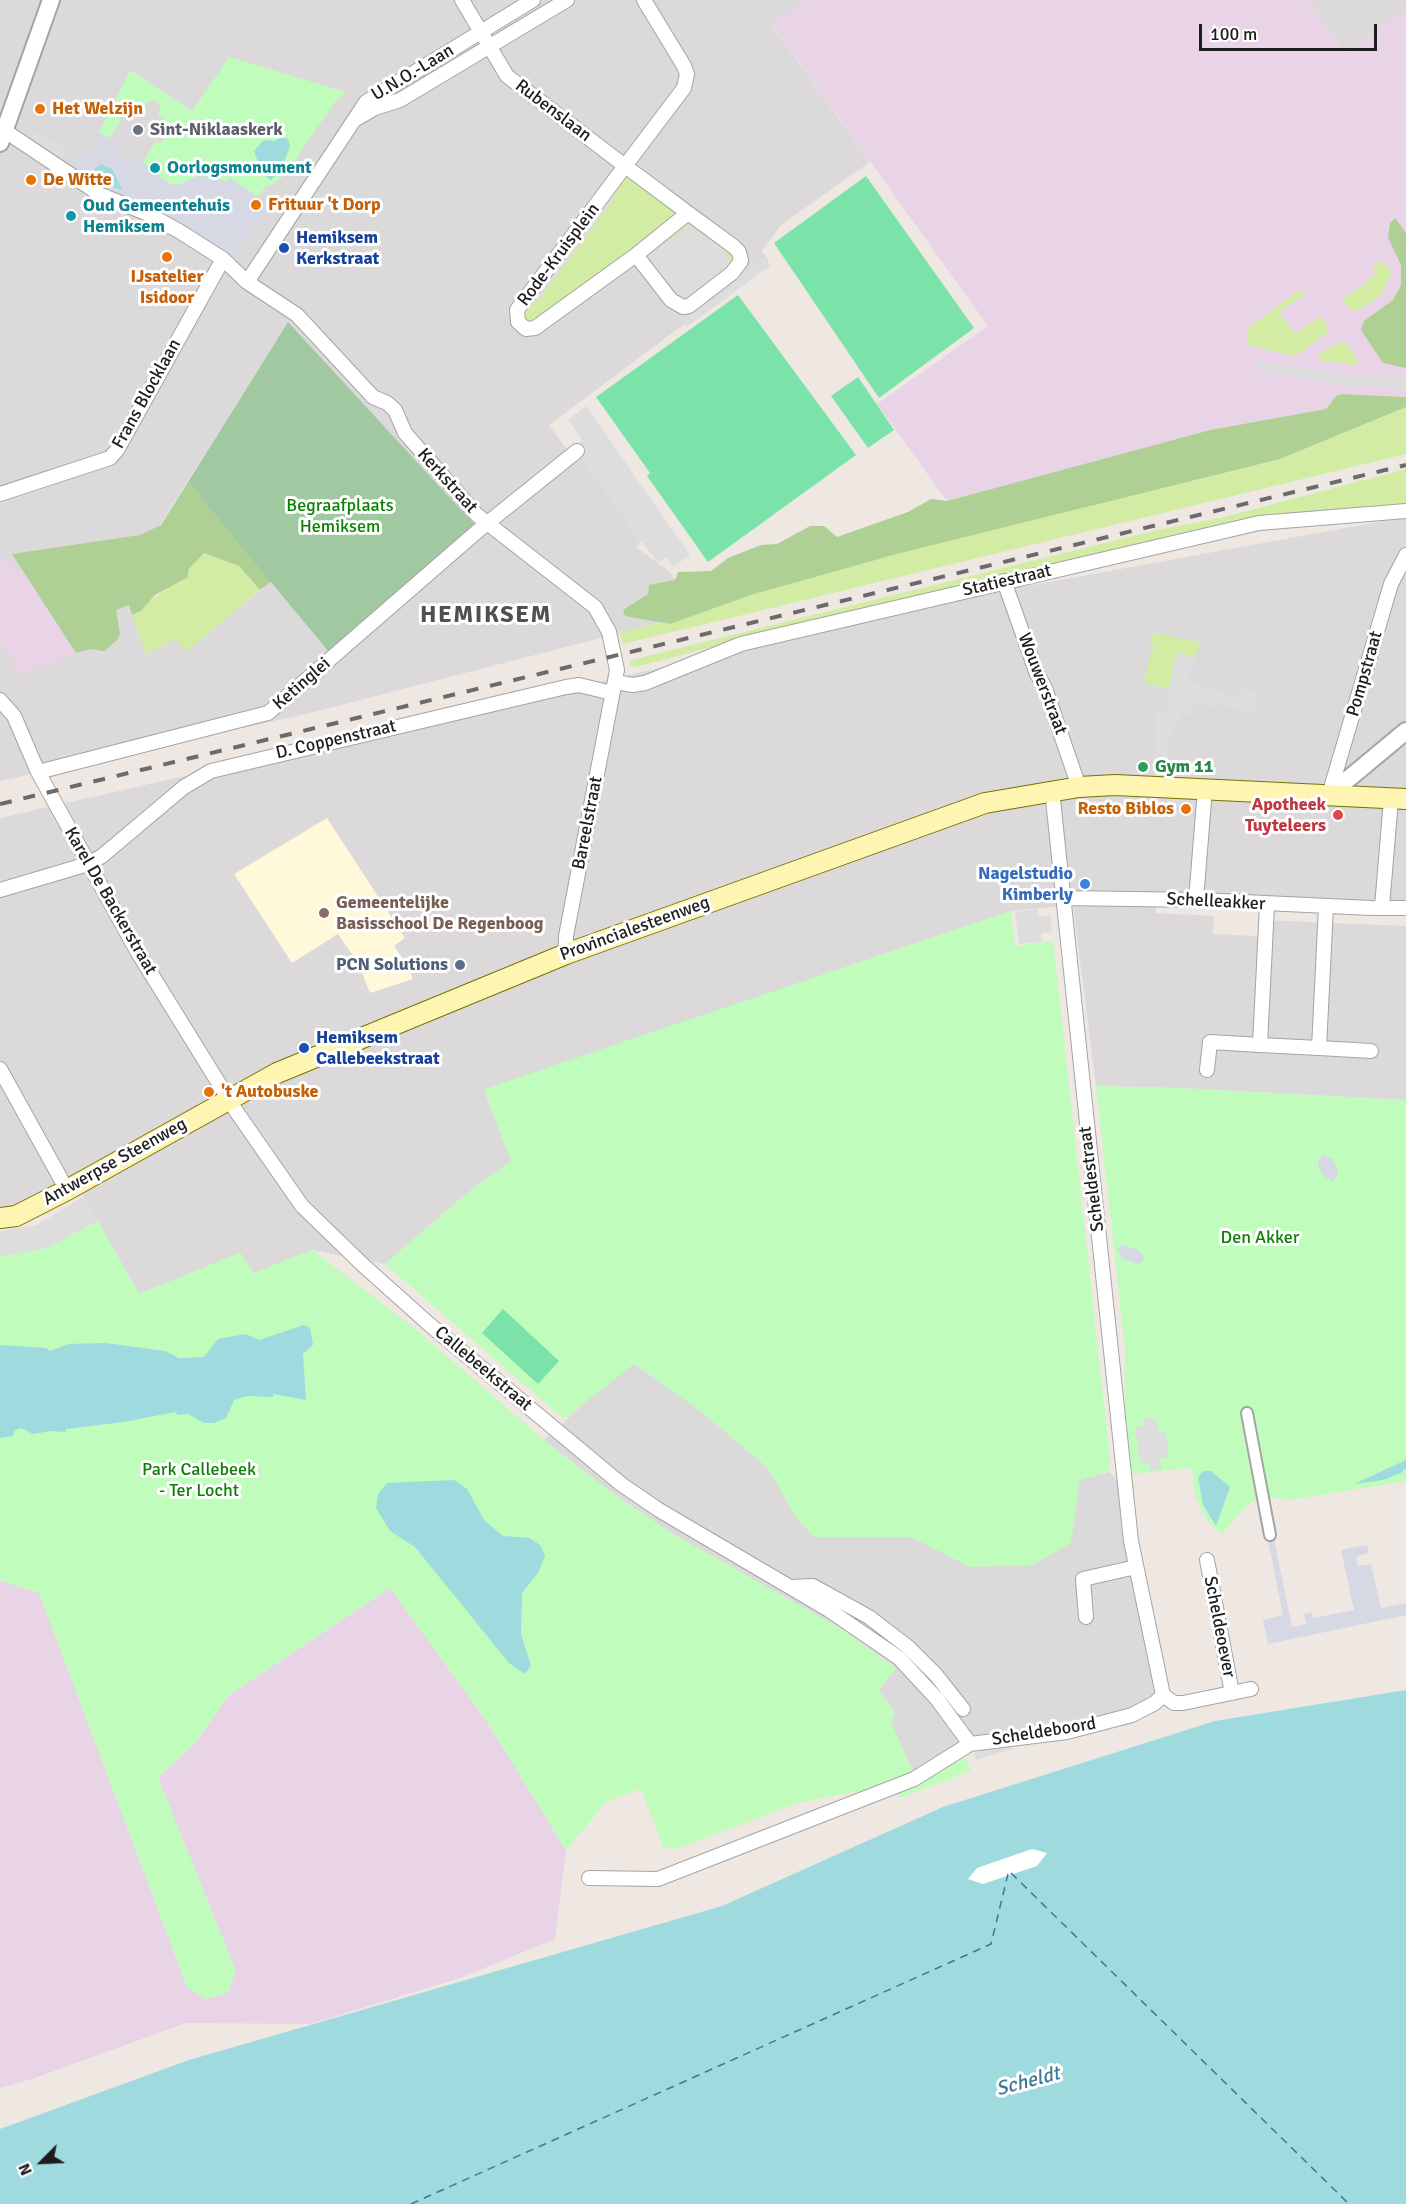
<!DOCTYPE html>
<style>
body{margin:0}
#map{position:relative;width:1406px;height:2204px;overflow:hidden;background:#efe8e2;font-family:Signika,sans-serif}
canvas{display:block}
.north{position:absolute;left:12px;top:2132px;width:60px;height:60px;-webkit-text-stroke:4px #fff;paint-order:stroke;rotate:246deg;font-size:16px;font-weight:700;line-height:24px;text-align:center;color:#1d1d1d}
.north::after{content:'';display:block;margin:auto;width:21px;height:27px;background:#1d1d1d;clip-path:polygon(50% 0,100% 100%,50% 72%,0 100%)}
.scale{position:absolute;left:1199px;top:24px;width:178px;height:27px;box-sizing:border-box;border:3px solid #1d1d1d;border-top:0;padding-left:8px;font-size:18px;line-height:21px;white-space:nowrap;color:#1d1d1d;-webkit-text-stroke:4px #fff;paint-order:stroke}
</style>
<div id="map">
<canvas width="1406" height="2204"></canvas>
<div class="north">N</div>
<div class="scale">100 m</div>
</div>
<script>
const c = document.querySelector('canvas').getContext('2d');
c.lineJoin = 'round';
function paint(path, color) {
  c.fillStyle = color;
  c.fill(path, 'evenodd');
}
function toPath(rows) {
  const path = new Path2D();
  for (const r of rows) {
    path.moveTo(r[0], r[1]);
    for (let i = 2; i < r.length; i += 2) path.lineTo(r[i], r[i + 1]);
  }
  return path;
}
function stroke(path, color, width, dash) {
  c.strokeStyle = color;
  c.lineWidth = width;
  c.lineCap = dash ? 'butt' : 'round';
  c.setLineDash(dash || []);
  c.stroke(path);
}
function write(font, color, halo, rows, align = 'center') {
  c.font = font + ' Signika,sans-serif';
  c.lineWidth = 6;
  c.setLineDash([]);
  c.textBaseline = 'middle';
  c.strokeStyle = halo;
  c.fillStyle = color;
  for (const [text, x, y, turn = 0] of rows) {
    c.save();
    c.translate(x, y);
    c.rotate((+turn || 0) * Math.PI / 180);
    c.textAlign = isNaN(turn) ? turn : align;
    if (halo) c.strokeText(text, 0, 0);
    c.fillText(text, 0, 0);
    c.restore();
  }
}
const residential = toPath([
 [0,0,809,0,771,24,870,162,781,225,762,251,769,261,549,425,565,447,581,458,641,541,636,547,670,572,689,601,659,623,310,713,0,781],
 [288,322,329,652,272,581,186,651,176,639,146,654,122,585],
 [1308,0,1406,0,1406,9,1345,52],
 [1406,517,1406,905,1156,894,1156,913,1214,916,1213,934,1259,936,1261,920,1406,926,1406,1100,1180,1088,1096,1086,1073,905,1011,911,484,1090,511,1161,466,1194,385,1264,312,1250,254,1273,240,1253,139,1294,73,1178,19,1206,0,1209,0,818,994,592],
 [634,1363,699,1410,767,1467,796,1517,814,1537,911,1537,971,1567,1079,1480,1109,1472,1120,1483,1128,1558,1155,1684,1152,1699,1133,1710,1067,1728,1026,1730,973,1740,914,1774,891,1722,895,1712,878,1690,896,1668,845,1631,668,1531,611,1492,544,1440,602,1387]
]);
const industrial = toPath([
 [809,0,1308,0,1345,52,1406,9,1406,397,1342,394,1337,395,1326,409,1210,430,947,501,877,404,988,326,771,23],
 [7,555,13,567,28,575,76,653,20,675,0,642,0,559],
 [4,1580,39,1593,187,1987,236,1971,158,1778,196,1742,229,1695,390,1588,487,1722,566,1850,555,1939,460,1978,310,2024,186,2023,32,2079,0,2088,0,1581]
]);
const education = toPath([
 [327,818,405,938,394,946,408,966,413,979,370,993,358,963,338,934,292,963,234,874]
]);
const grass = toPath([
 [625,166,741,261,683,307,636,255,535,328,517,316],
 [1380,261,1390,269,1391,274,1381,295,1358,311,1348,308,1342,299,1368,282,1366,280,1376,273,1372,267],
 [1301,289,1304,294,1279,313,1295,334,1321,316,1328,328,1327,333,1305,350,1292,356,1248,345,1248,328],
 [1339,342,1347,344,1357,358,1357,365,1318,360,1319,354],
 [1406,407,1406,454,623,644,619,633,659,623,670,624,751,595,897,554,1280,459],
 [1406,469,1406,507,1263,519,742,639,636,667,630,666,631,660,1157,530,1220,518],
 [204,553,239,566,260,590,186,652,176,639,146,654,132,615,141,611,147,603,168,588],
 [1153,633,1200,642,1195,658,1179,653,1169,689,1144,683,1151,651,1155,648,1150,643]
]);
const forest = toPath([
 [1395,218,1406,233,1406,368,1383,363,1361,330,1364,321,1393,300,1401,285,1401,265,1388,238,1390,223],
 [1342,394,1406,397,1406,407,1280,459,897,554,751,595,670,624,625,616,623,610,648,594,649,585,675,580,678,572,711,571,728,558,761,545,777,544,810,526,824,526,837,537,908,512,931,499,947,501,1210,430,1326,409,1337,395],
 [188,482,272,581,260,590,239,566,204,553,188,570,188,577,155,595,141,611,132,615,129,605,116,610,120,634,116,641,104,651,90,649,76,653,12,554,140,535,161,525]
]);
const cemetery = toPath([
 [288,322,474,524,329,652,188,482]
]);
const park = toPath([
 [229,57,346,92,335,102,286,174,270,186,267,185,258,197,230,178,228,181,217,178,192,178,182,184,171,184,153,173,143,162,156,141,160,144,167,133,158,128,164,120,157,115,160,111,160,104,154,100,146,103,144,108,129,98,116,116,121,120,109,138,99,133,130,70,192,111],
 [1011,911,1015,946,1053,941,1110,1458,1109,1472,1080,1480,1071,1543,1033,1565,970,1567,911,1537,814,1537,796,1517,767,1467,699,1410,634,1364,564,1419,385,1264,466,1194,511,1161,484,1089],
 [1096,1086,1180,1088,1406,1100,1406,1481,1291,1500,1263,1496,1247,1505,1222,1534,1209,1523,1195,1497,1192,1468,1132,1474,1125,1418,1125,1349],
 [98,1221,139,1294,240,1253,254,1273,312,1250,408,1323,544,1440,611,1492,668,1531,845,1631,896,1669,878,1690,895,1712,891,1722,914,1774,882,1787,797,1803,677,1849,663,1847,641,1788,606,1802,566,1850,487,1722,390,1588,229,1695,196,1742,158,1778,236,1971,228,1993,206,1999,187,1987,39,1593,0,1581,0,1255,45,1249],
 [966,1757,971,1771,900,1798,898,1793]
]);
const pitch = toPath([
 [866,176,974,328,879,398,774,243],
 [738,295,856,455,708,562,647,476,650,473,596,397],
 [858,377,894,430,868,448,831,396],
 [503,1309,559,1361,538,1384,482,1333]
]);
const parking = toPath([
 [37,130,67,151,62,159,32,137],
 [613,191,615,197,538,301,531,301],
 [690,225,724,249,730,262,728,269,690,297,679,297,651,264,649,254],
 [765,257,770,266,687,327,682,320],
 [1256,361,1346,375,1406,378,1406,390,1345,385,1258,371],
 [586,406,690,555,673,567,666,557,658,562,641,541,573,447,582,440,568,420],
 [1179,653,1195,658,1188,682,1239,698,1243,688,1260,693,1252,715,1219,704,1217,708,1193,704,1190,715,1181,715,1180,720,1176,720,1169,741,1168,764,1154,764,1155,711,1166,711,1174,662],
 [1038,909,1039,917,1050,915,1052,932,1041,933,1042,942,1019,944,1015,912],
 [84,1196,98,1221,45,1249,0,1256,0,1231,37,1225],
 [1143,1417,1156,1419,1158,1433,1166,1432,1169,1457,1160,1458,1162,1469,1150,1471,1149,1463,1140,1463,1135,1427,1144,1425],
 [1010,1742,1012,1749,976,1760,974,1753]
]);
const plaza = toPath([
 [99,133,117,145,114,151,130,161,134,156,170,184,183,184,199,175,228,181,230,178,258,197,268,208,232,259,192,231,92,183,67,165,79,153,88,156],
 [1323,1155,1332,1159,1337,1168,1338,1175,1333,1182,1324,1176,1319,1168,1318,1160],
 [1121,1245,1136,1249,1142,1253,1144,1260,1138,1264,1125,1260,1117,1251],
 [1273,1534,1292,1627,1306,1624,1304,1614,1312,1612,1313,1618,1354,1610,1341,1550,1367,1545,1369,1553,1356,1556,1358,1566,1371,1564,1381,1608,1406,1603,1406,1615,1268,1644,1263,1620,1283,1615,1267,1535]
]);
const water = toPath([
 [282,137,288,139,290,146,280,173,270,180,266,176,269,168,258,162,254,151,264,140,274,141],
 [101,164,112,169,123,191,113,187,109,173,104,174,100,179,93,175,95,168],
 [304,1325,310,1328,313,1345,303,1354,306,1400,273,1394,273,1397,247,1396,234,1400,226,1418,214,1423,204,1423,188,1414,178,1415,175,1412,124,1422,66,1429,65,1432,51,1431,33,1434,21,1428,14,1431,13,1436,0,1438,0,1345,46,1348,50,1351,69,1344,106,1343,165,1351,179,1358,204,1357,218,1339,246,1334,259,1340],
 [1406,1460,1406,1468,1401,1473,1383,1480,1354,1484],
 [1203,1471,1211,1471,1230,1487,1216,1526,1203,1505,1198,1478],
 [454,1480,467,1489,484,1520,503,1536,530,1538,541,1546,545,1556,538,1573,522,1593,521,1634,531,1666,525,1674,509,1663,415,1547,390,1531,376,1508,378,1494,387,1483],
 [1406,1690,1406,2204,0,2204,0,2129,189,2060,722,1906,943,1807,1215,1721]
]);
const pier = toPath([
 [1032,1849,1047,1853,1037,1866,983,1884,968,1879,977,1868]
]);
const ferry = toPath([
 [1011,1873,1349,2204],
 [411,2204,991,1944,1008,1874]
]);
const pedestrian = toPath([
 [1247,1413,1270,1535]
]);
const minor = toPath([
 [462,0,507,76,625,166,644,180,688,213,733,246,739,252,741,261,732,273,689,306,683,307,671,300,636,255,535,328,526,329,518,322,517,310,625,166,684,88,687,74,684,66,644,0],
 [356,119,375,108,400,100,567,0],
 [5,131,101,195,146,213,179,231,223,259,247,282,297,315,373,397,387,403,395,410,405,433,477,515,595,607,609,632,617,670,566,936,566,954],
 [636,255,688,213],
 [247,282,366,102,533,0],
 [0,494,110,458,117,450,223,259],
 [1004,581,1037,674,1045,688,1079,787],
 [615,682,633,685,645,683,741,644,1259,523,1406,511],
 [0,700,14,716,38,772,137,951,236,1111,302,1206,364,1266,430,1325,621,1484,659,1510,829,1610,899,1658,937,1699,970,1744],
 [38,772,268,713,480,529,577,451],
 [1052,790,1131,1541,1163,1695],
 [1329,795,1391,584,1406,555],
 [0,890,88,864,102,856,184,787,211,771,566,687,579,685,612,693],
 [1062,898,1201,900,1371,908],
 [1196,900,1205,789],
 [1267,905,1260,1045,1319,1048,1326,906],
 [1382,907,1391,799],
 [1376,908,1406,908],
 [1319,1048,1371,1051],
 [0,1069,67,1190],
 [1207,1070,1210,1042,1260,1045],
 [1207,1560,1232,1693],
 [790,1587,813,1586,869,1617,908,1647,936,1675,963,1709],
 [1086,1617,1083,1579,1136,1567],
 [1163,1695,1174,1703,1183,1703,1251,1689],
 [589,1878,658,1879,914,1779,970,1744,1067,1732,1132,1715,1155,1703,1163,1695]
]);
const tertiary = toPath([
 [0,143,51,0],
 [1329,795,1406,731]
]);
const secondary = toPath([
 [0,1218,16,1216,67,1190,277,1073,566,954,985,803,1079,787,1115,785,1406,799]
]);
const rail = toPath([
 [0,804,1406,465]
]);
const markers = [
 [40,109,6,"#e8710a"],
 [138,130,6,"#6b7280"],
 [155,168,6,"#0f9aa8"],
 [31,180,6,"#e8710a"],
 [256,205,6,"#e8710a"],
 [71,216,6,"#0f9aa8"],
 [284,248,6,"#1a4fb4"],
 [167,257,6,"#e8710a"],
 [1143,767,6,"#2e9e5b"],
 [1186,809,6,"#e8710a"],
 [1338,815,6,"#e0444e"],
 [1085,884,6,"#3f7fe0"],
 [324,913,6,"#8d6e63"],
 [460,965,6,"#5c6f8a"],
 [304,1048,6,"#1a4fb4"],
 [209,1092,6,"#e8710a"]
];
const streetNames = [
 ["U.N.O.-Laan",413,73,-31],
 ["Rubenslaan",553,111,37],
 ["Rode-Kruisplein",559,255,-53],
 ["Frans Blocklaan",147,394,-61],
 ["Kerkstraat",447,481,48],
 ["Statiestraat",1007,581,-13],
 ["Pompstraat",1365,674,-74],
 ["Ketinglei",302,684,-41],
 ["Wouwerstraat",1042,684,69],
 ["D. Coppenstraat",336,740,-13],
 ["Bareelstraat",588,823,-79],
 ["Karel De Backerstraat",110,901,60],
 ["Schelleakker",1216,902,3],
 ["Provincialesteenweg",635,929,-20],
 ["Antwerpse Steenweg",115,1162,-29],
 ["Scheldestraat",1092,1179,-97],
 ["Callebeekstraat",483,1369,40],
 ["Scheldeoever",1219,1627,79],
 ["Scheldeboord",1044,1732,-9]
];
const foodNames = [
 ["Het Welzijn",52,109],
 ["De Witte",43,180],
 ["Frituur 't Dorp",268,205],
 ["IJsatelier",167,277,"center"],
 ["Isidoor",167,298,"center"],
 ["Resto Biblos",1174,809,"right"],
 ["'t Autobuske",221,1092]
];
const worshipNames = [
 ["Sint-Niklaaskerk",150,130]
];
const cultureNames = [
 ["Oorlogsmonument",167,168],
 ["Oud Gemeentehuis",83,206],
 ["Hemiksem",83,227]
];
const transitNames = [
 ["Hemiksem",296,238],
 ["Kerkstraat",296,259],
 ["Hemiksem",316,1038],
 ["Callebeekstraat",316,1059]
];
const parkNames = [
 ["Begraafplaats",340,506],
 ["Hemiksem",340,527],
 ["Den Akker",1260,1238],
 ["Park Callebeek",199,1470],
 ["- Ter Locht",199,1491]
];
const leisureNames = [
 ["Gym 11",1155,767]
];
const healthNames = [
 ["Apotheek",1326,805],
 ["Tuyteleers",1326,826]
];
const shopNames = [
 ["Nagelstudio",1073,874],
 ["Kimberly",1073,895]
];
const educationNames = [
 ["Gemeentelijke",336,903],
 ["Basisschool De Regenboog",336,924]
];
const serviceNames = [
 ["PCN Solutions",448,965]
];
const waterNames = [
 ["Scheldt",1028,2082,-15]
];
const districtNames = [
 ["HEMIKSEM",486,616]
];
paint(residential, '#dbd9da');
paint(industrial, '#e8d3e7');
paint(education, '#fff9da');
paint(grass, '#d2eca4');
paint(forest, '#afd094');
paint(cemetery, '#a1c9a1');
paint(park, '#c0fcbb');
paint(pitch, '#7be3aa');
paint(parking, '#ddd');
paint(plaza, '#d6d8e4');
paint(water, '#9fdadf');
paint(pier, '#fff');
stroke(ferry, '#3c7999', 1.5, [8, 6]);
stroke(pedestrian, '#a4a4a4', 14);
stroke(minor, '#a4a4a4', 16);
stroke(tertiary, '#a4a4a4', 20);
stroke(secondary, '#777200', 22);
stroke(pedestrian, '#fff', 10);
stroke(minor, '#fff', 14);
stroke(tertiary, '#fff', 16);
stroke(secondary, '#fdf5b1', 20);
stroke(rail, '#6b6b6b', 4, [12, 12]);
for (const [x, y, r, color] of markers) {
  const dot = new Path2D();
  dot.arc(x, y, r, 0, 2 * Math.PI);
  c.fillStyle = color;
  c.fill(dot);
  stroke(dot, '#fff', 2);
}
write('18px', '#1d1d1d', '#fff', streetNames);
write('bold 18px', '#c56008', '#fff', foodNames, 'left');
write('bold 18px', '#5b616d', '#fff', worshipNames, 'left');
write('bold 18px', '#0d838f', '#fff', cultureNames, 'left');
write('bold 18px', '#164399', '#fff', transitNames, 'left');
write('18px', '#0e8005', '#fff', parkNames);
write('bold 18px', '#27864d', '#fff', leisureNames, 'left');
write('bold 18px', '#be3a42', '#fff', healthNames, 'right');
write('bold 18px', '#366cbe', '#fff', shopNames, 'right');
write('bold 18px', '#785e54', '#fff', educationNames, 'left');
write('bold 18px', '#4e5e75', '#fff', serviceNames, 'right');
write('italic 20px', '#3c7999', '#fff', waterNames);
c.letterSpacing = '1.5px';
write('bold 24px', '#505050', '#fff', districtNames);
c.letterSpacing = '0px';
</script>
